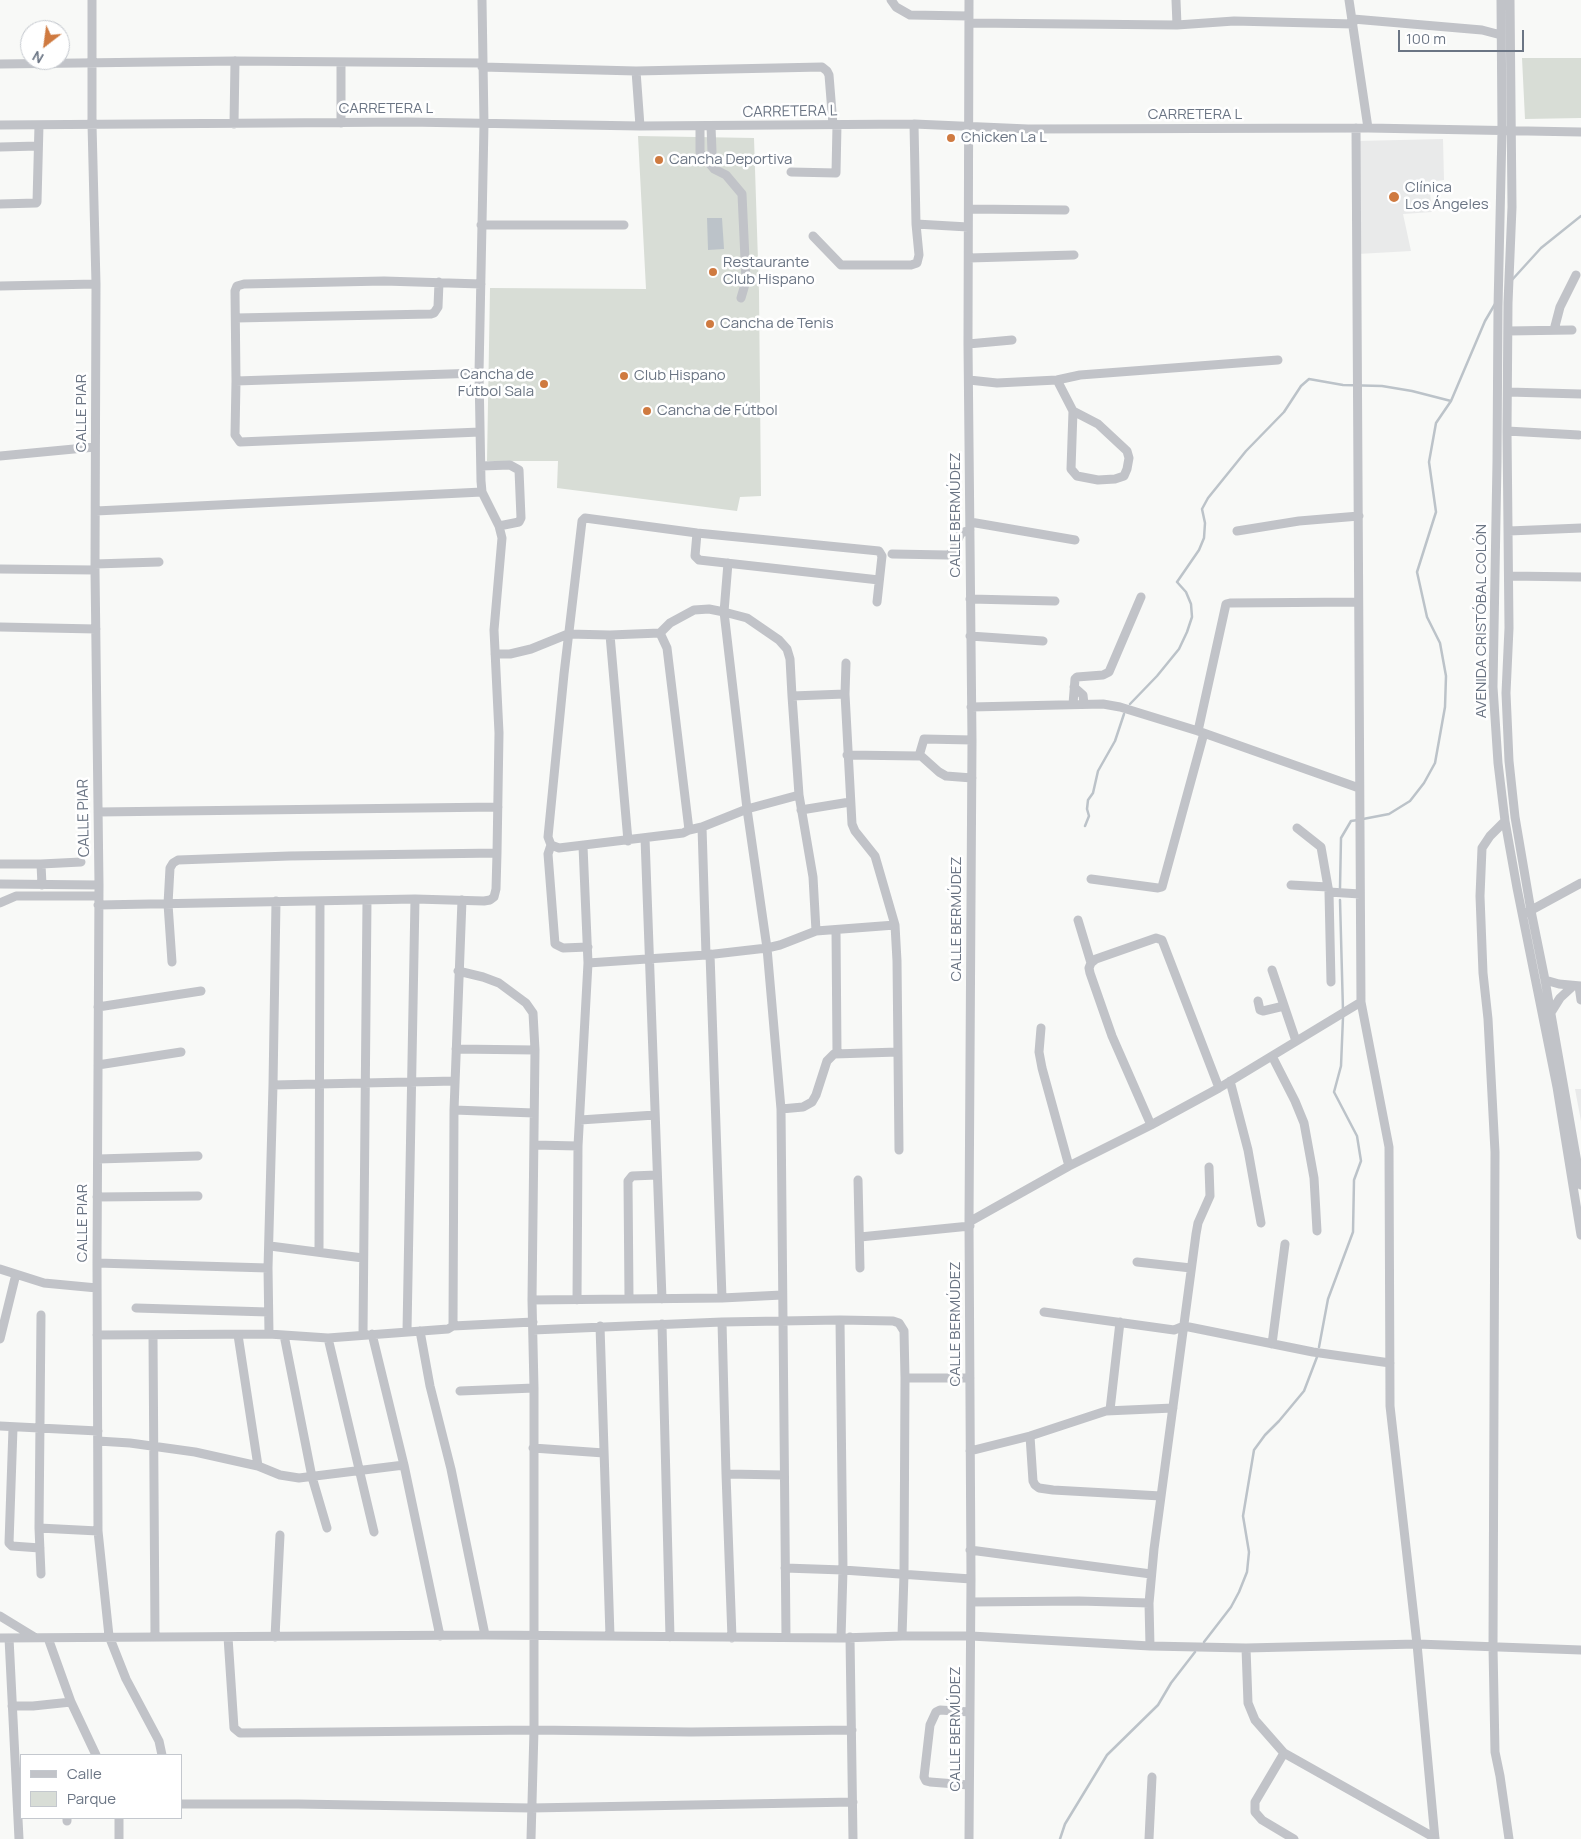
<!DOCTYPE html>
<meta charset="utf-8">
<style>
body{margin:0}
#map{position:relative;width:1581px;height:1839px;overflow:hidden;background:#f8f9f7;font-family:Manrope,sans-serif}
canvas{display:block}
.legend{position:absolute;left:20px;top:1754px;width:162px;height:65px;box-sizing:border-box;background:#fff;border:1px solid #c4c8ce;margin:0;padding:6px 9px;list-style:none;font-size:15px;color:#6b7584}
.legend li{display:flex;align-items:center;gap:10px;height:25px}
.legend b{width:25px;border:1px solid #c4c8ce}
.north{position:absolute;left:20px;top:20px;width:50px;height:50px;box-sizing:border-box;background:#fff;border:1px solid #c4c8ce;border-radius:50%;rotate:210deg;font-size:14px;font-weight:700;line-height:20px;text-align:center;color:#6b7584}
.north::after{content:'';display:block;margin:auto;width:18px;height:22px;background:#cf7a40;clip-path:polygon(50% 0,100% 100%,50% 72%,0 100%)}
.scale{position:absolute;left:1398px;top:30px;width:126px;height:22px;box-sizing:border-box;border:2px solid #6b7584;border-top:0;padding-left:6px;font-size:15px;line-height:18px;white-space:nowrap;color:#6b7584;-webkit-text-stroke:4px #fff;paint-order:stroke}
</style>
<div id="map">
<canvas width="1581" height="1839"></canvas>
<ul class="legend">
<li><b style="height:6px;background:#c1c3c8"></b>Calle</li>
<li><b style="height:14px;background:#d8ddd6"></b>Parque</li>
</ul>
<div class="north">N</div>
<div class="scale">100 m</div>
</div>
<script>
const c = document.querySelector('canvas').getContext('2d');
c.lineJoin = 'round';
function paint(path, color) {
  c.fillStyle = color;
  c.fill(path, 'evenodd');
}
function toPath(rows) {
  const path = new Path2D();
  for (const r of rows) {
    path.moveTo(r[0], r[1]);
    for (let i = 2; i < r.length; i += 2) path.lineTo(r[i], r[i + 1]);
  }
  return path;
}
function stroke(path, color, width, dash) {
  c.strokeStyle = color;
  c.lineWidth = width;
  c.lineCap = dash ? 'butt' : 'round';
  c.setLineDash(dash || []);
  c.stroke(path);
}
function write(font, color, halo, rows, align = 'center') {
  c.font = font + ' Manrope,sans-serif';
  c.lineWidth = 5;
  c.setLineDash([]);
  c.textBaseline = 'middle';
  c.strokeStyle = halo;
  c.fillStyle = color;
  for (const [text, x, y, turn = 0] of rows) {
    c.save();
    c.translate(x, y);
    c.rotate((+turn || 0) * Math.PI / 180);
    c.textAlign = isNaN(turn) ? turn : align;
    if (halo) c.strokeText(text, 0, 0);
    c.fillText(text, 0, 0);
    c.restore();
  }
}
const built = toPath([
 [1443,139,1444,180,1429,182,1432,212,1403,214,1411,251,1358,254,1357,141],
 [1575,1089,1581,1089,1581,1121]
]);
const green = toPath([
 [1522,58,1581,58,1581,118,1525,119],
 [638,136,754,138,759,292,761,496,740,497,737,511,557,488,558,461,487,461,490,288,646,289]
]);
const water = toPath([
 [707,218,722,218,724,249,708,250]
]);
const stream = toPath([
 [1511,281,1541,248,1581,216],
 [1130,704,1157,676,1179,649,1187,632,1192,617,1191,604,1186,592,1177,582,1199,550,1204,538,1205,523,1202,509,1208,498,1246,451,1284,412,1301,386,1309,379,1343,385,1382,386,1412,391,1451,401],
 [1363,819,1389,814,1410,801,1424,783,1435,763,1445,707,1446,676,1440,643,1427,617,1417,572,1436,512,1429,462,1436,423,1451,401,1485,321,1495,304],
 [1085,826,1089,816,1087,809,1088,800,1093,793,1098,771,1115,741,1124,714],
 [1340,888,1341,838,1351,821,1358,820],
 [1340,900,1343,1011],
 [1319,1347,1328,1299,1353,1232,1354,1180,1361,1161,1357,1136,1334,1092,1341,1066,1343,1017],
 [1204,1642,1231,1607,1239,1592,1247,1572,1249,1552,1243,1516,1254,1450,1265,1435,1279,1421,1304,1391,1317,1357],
 [1060,1839,1065,1824,1107,1755,1158,1705,1171,1683,1195,1652]
]);
const minor = toPath([
 [92,0,92,124,96,284,95,570,99,885,97,1263,98,1531,109,1636,126,1679,159,1741,162,1755],
 [891,0,896,7,910,15,969,16],
 [1176,0,1177,25],
 [1349,0,1368,128],
 [1501,0,1502,131,1498,307,1497,462,1493,687,1498,763,1505,821,1517,888,1557,1087,1581,1235],
 [1510,0,1512,207,1508,303,1507,431,1509,628,1506,693,1509,761,1515,817,1531,911,1545,980,1581,1185],
 [1353,19,1482,30,1501,35],
 [970,23,1177,25,1234,21,1353,24],
 [0,64,235,61,482,63],
 [482,67,636,71,822,67,827,71,829,75,833,125],
 [636,71,640,126],
 [341,123,341,62],
 [234,124,235,61],
 [0,125,408,122,640,126,914,124,1028,129,1368,128,1581,132],
 [700,127,700,152,714,169,726,175,742,194,746,281,741,298],
 [1356,128,1361,1002,1389,1147,1390,1406,1417,1644,1435,1839],
 [0,147,38,146],
 [707,161,712,152,711,126],
 [791,172,836,173,837,125],
 [0,204,36,203,37,202,39,125],
 [969,209,1065,210],
 [916,224,968,227],
 [481,225,624,225],
 [813,236,841,265,911,265,917,263,919,255,916,224,914,124],
 [969,258,1074,255],
 [0,286,96,284],
 [236,318,431,314,434,313,438,307,439,282],
 [1554,330,1560,307,1576,275],
 [1508,331,1572,330],
 [968,344,1012,340],
 [969,380,997,383,1057,380,1080,375,1278,360],
 [1057,380,1073,411,1071,469,1077,476,1098,480,1115,479,1124,476,1127,469,1129,458,1127,451,1098,424,1073,411],
 [236,381,479,373],
 [1508,392,1581,394],
 [1507,431,1579,435],
 [480,432,240,442,235,435,236,381,235,291,237,286,244,284,384,281,481,284],
 [0,456,95,447],
 [481,466,510,465,519,470,521,518,519,522,499,526],
 [96,511,482,492],
 [970,522,1075,540],
 [1237,531,1299,521,1359,516],
 [1509,531,1581,528],
 [697,533,695,556,699,560,879,580],
 [892,554,948,555,952,552,961,533,970,530],
 [728,563,724,612,747,618,779,640,787,649,790,659,792,696,845,694,852,824,855,831,875,856,895,925,897,961,899,1150],
 [95,564,159,562],
 [0,569,95,570],
 [1509,576,1581,577],
 [970,599,1055,601],
 [0,627,96,629],
 [660,633,667,648,689,830],
 [610,635,628,841],
 [970,636,1043,641],
 [495,654,510,654,531,649,568,634,610,635,660,633,670,623,694,610,709,609,724,612,747,809,767,948,781,1109,786,1637],
 [1074,687,1083,695,1084,704],
 [845,694,846,663],
 [792,696,799,795,813,877,816,931],
 [1073,704,1075,679,1077,677,1103,675,1109,672,1141,597],
 [971,707,1103,704,1120,707,1198,731,1359,788],
 [1198,731,1226,604,1230,603,1358,602],
 [847,755,919,756,924,739,972,740],
 [920,755,939,772,946,776,972,778],
 [799,795,747,809,702,827,689,830,683,833,559,848,551,845,548,837,564,674,582,521,585,518,697,533,879,551,882,556,877,602],
 [801,810,850,802],
 [98,812,498,807],
 [1505,821,1490,836,1482,848,1480,896,1483,973,1488,1019,1495,1152,1493,1647,1495,1752,1500,1776,1509,1839],
 [702,827,706,955],
 [1297,828,1321,847,1328,887],
 [645,838,662,1299],
 [551,845,548,854,555,944,563,948,588,947],
 [0,864,41,864],
 [1091,879,1158,888,1162,887,1204,733],
 [0,884,99,885],
 [42,885,41,864,81,862],
 [1291,885,1328,887,1329,891],
 [0,903,16,896,99,896],
 [98,905,415,899,484,901,490,900,494,897,496,889,497,853,499,733,494,630,502,538,499,526,482,492,481,481,479,373,484,124,482,0],
 [1526,913,1581,883],
 [1078,920,1091,963],
 [836,930,837,1053],
 [710,954,722,1298],
 [172,962,168,904,170,868,173,863,178,860,289,856,497,853],
 [588,963,706,955,767,948,780,945,816,931,895,925],
 [1272,970,1296,1041],
 [458,971,483,977,499,983,526,1003,533,1013,535,1050,532,1300,534,1388,534,1730,531,1839],
 [1545,980,1559,984,1581,986],
 [1331,982,1329,892,1360,894],
 [1579,986,1581,1000],
 [1258,1001,1260,1010,1263,1011,1284,1006],
 [98,1007,201,991],
 [1550,1014,1560,998,1573,986],
 [1041,1028,1039,1052,1042,1068,1069,1166],
 [456,1049,535,1050],
 [1272,1056,1295,1101,1304,1123,1314,1178,1317,1231],
 [98,1065,181,1052],
 [1230,1081,1248,1150,1261,1223],
 [273,1085,455,1081],
 [781,1109,803,1107,812,1102,816,1095,827,1061,834,1054,898,1052],
 [454,1110,534,1113],
 [580,1120,655,1115],
 [1151,1125,1112,1036,1090,973,1089,968,1091,963,1096,959,1156,938,1162,940,1219,1088],
 [534,1145,578,1146],
 [98,1159,198,1156],
 [858,1180,860,1268],
 [97,1197,198,1196],
 [969,1222,1069,1166,1151,1125,1219,1088,1361,1002],
 [860,1237,970,1226],
 [270,1246,363,1258],
 [319,1252,320,901],
 [1137,1262,1191,1268],
 [97,1263,268,1268],
 [0,1269,44,1283,97,1288],
 [629,1298,628,1181,632,1176,657,1175],
 [532,1300,722,1298,782,1295],
 [577,1300,578,1146,588,963,583,846],
 [136,1308,268,1312],
 [1044,1312,1174,1330,1184,1326,1313,1352,1390,1363],
 [41,1315,39,1528,41,1574],
 [840,1320,843,1570,841,1638],
 [722,1322,726,1474,732,1638],
 [662,1324,670,1637],
 [453,1326,454,1110,462,900],
 [600,1326,610,1636],
 [533,1330,722,1322,840,1320,893,1321,899,1323,904,1331,905,1378,904,1574,902,1636],
 [407,1331,415,899],
 [420,1331,430,1386,451,1469,485,1635],
 [269,1334,268,1268,273,1085,276,901],
 [372,1334,404,1465,440,1636],
 [97,1335,269,1334,328,1338,448,1329,453,1326,533,1322],
 [238,1335,258,1466],
 [284,1335,312,1477,327,1528],
 [363,1335,367,900],
 [153,1336,155,1635],
 [328,1338,374,1532],
 [0,1339,16,1274],
 [1272,1344,1285,1244],
 [905,1378,970,1378],
 [460,1391,534,1388],
 [1110,1410,1120,1322],
 [0,1426,98,1431],
 [13,1428,9,1543,12,1546,40,1548],
 [1030,1436,1033,1481,1035,1485,1039,1488,1053,1490,1161,1496],
 [98,1441,130,1443,195,1452,258,1466,280,1475,299,1478,404,1465],
 [533,1448,604,1453],
 [970,1451,1030,1436,1106,1411,1173,1408],
 [726,1474,784,1475],
 [39,1528,98,1531],
 [970,1550,1151,1574],
 [785,1568,843,1570,971,1579],
 [971,1602,1079,1601,1149,1603],
 [0,1616,36,1638],
 [228,1637,234,1728,240,1733,534,1730,691,1732,852,1730],
 [275,1637,280,1535],
 [850,1637,853,1839],
 [0,1638,485,1635,841,1638,902,1636,971,1636,1150,1646,1246,1648,1417,1644,1581,1650],
 [9,1638,19,1839],
 [48,1638,71,1702,96,1755],
 [1150,1646,1149,1603,1154,1549,1196,1234,1198,1223,1210,1196,1209,1167],
 [1246,1648,1248,1703,1255,1720,1284,1753,1435,1838],
 [12,1706,33,1706,71,1702],
 [1284,1753,1255,1802,1255,1812,1262,1820,1294,1839],
 [969,1785,930,1782,926,1781,924,1777,930,1725,936,1712,940,1710,970,1712],
 [181,1804,298,1804,531,1808,853,1802],
 [67,1818,67,1821],
 [119,1839,119,1818],
 [969,1839,971,1579,969,1222,972,740,968,344,969,0],
 [1149,1839,1152,1777]
]);
const markers = [
 [951,138,5,"#cf7a40"],
 [659,160,5,"#cf7a40"],
 [1394,197,6,"#cf7a40"],
 [713,272,5,"#cf7a40"],
 [710,324,5,"#cf7a40"],
 [624,376,5,"#cf7a40"],
 [544,384,5,"#cf7a40"],
 [647,411,5,"#cf7a40"]
];
const streetNames = [
 ["CARRETERA L",386,109],
 ["CARRETERA L",790,112,-1],
 ["CARRETERA L",1195,115],
 ["CALLE PIAR",82,413,-90],
 ["CALLE BERMÚDEZ",956,515,-90],
 ["AVENIDA CRISTÓBAL COLÓN",1482,621,-90],
 ["CALLE PIAR",84,818,-91],
 ["CALLE BERMÚDEZ",957,919,-90],
 ["CALLE PIAR",83,1223,-90],
 ["CALLE BERMÚDEZ",956,1324,-90],
 ["CALLE BERMÚDEZ",956,1729,-90]
];
const poiNames = [
 ["Chicken La L",961,138],
 ["Cancha Deportiva",669,160],
 ["Clínica",1405,188],
 ["Los Ángeles",1405,205],
 ["Restaurante",723,263],
 ["Club Hispano",723,280],
 ["Cancha de Tenis",720,324],
 ["Cancha de",534,375,"right"],
 ["Fútbol Sala",534,392,"right"],
 ["Club Hispano",634,376],
 ["Cancha de Fútbol",657,411]
];
paint(built, '#e9eaea');
paint(green, '#d8ddd6');
paint(water, '#bcc3c9');
stroke(stream, '#bcc3c9', 2.5);
stroke(minor, '#c1c3c8', 9);
for (const [x, y, r, color] of markers) {
  const dot = new Path2D();
  dot.arc(x, y, r, 0, 2 * Math.PI);
  c.fillStyle = color;
  c.fill(dot);
  stroke(dot, '#fff', 2);
}
write('15px', '#6b7584', '#fff', streetNames);
write('15px', '#6b7584', '#fff', poiNames, 'left');
</script>
